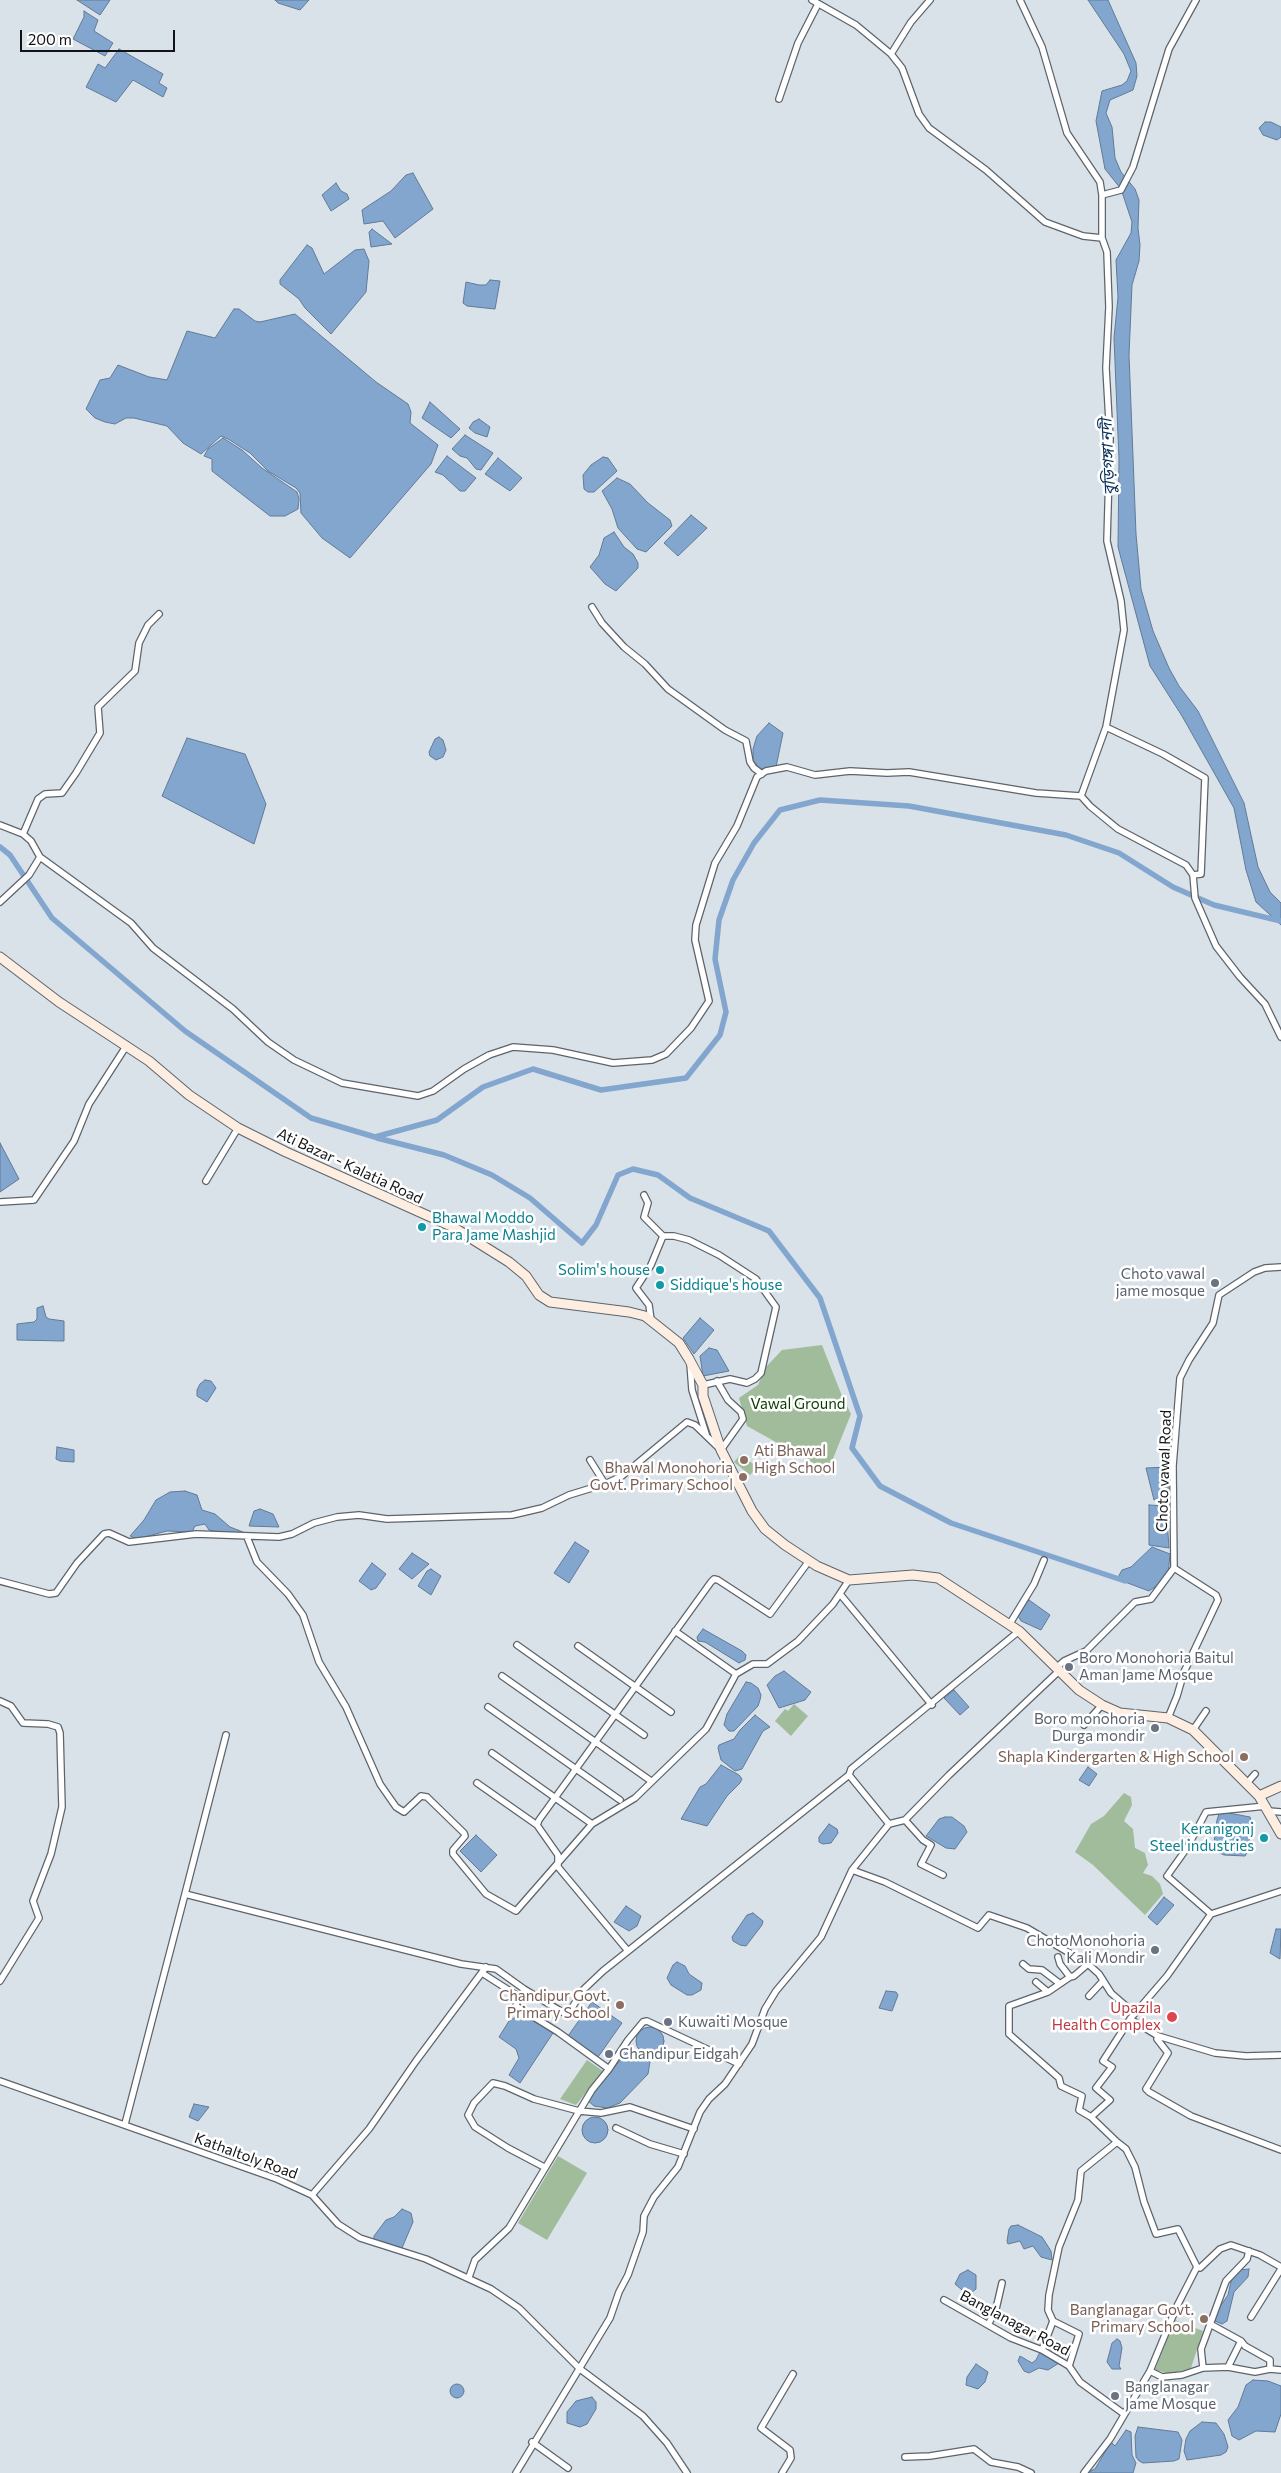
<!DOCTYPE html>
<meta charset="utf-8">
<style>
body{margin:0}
#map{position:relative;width:1281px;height:2473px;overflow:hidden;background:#d9e1e9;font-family:Commissioner,sans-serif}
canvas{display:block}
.scale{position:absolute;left:20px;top:30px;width:155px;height:22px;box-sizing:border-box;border:2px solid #111316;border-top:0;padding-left:6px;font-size:15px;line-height:18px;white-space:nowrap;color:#111316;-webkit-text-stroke:4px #fff;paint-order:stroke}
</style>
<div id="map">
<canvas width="1281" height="2473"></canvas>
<div class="scale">200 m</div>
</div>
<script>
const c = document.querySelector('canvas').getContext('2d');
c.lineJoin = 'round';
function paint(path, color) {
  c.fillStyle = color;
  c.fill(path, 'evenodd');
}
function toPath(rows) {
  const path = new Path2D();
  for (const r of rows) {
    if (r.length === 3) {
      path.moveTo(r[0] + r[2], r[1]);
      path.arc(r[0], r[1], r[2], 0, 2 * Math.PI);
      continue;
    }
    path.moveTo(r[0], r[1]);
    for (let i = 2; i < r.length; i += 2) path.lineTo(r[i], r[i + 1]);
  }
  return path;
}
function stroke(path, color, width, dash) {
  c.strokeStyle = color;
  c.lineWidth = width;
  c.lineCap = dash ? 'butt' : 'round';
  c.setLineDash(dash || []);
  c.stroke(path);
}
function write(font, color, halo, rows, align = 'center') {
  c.font = font + ' Commissioner,"Noto Sans Bengali",sans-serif';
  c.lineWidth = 5;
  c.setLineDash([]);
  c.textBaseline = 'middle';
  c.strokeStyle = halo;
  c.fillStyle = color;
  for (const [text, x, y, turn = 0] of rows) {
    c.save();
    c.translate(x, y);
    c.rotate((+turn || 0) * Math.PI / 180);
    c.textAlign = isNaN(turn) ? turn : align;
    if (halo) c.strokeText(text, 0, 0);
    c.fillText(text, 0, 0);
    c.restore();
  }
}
const green = toPath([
 [822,1345,842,1396,851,1414,828,1471,747,1426,739,1398,758,1385,766,1367,782,1350],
 [741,1454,757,1467,750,1475,734,1462],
 [794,1704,808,1716,791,1736,775,1721,785,1709,788,1711],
 [1124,1793,1131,1797,1132,1805,1124,1821,1133,1829,1135,1848,1145,1853,1148,1865,1143,1873,1152,1876,1160,1884,1163,1894,1145,1915,1093,1865,1075,1852,1091,1824,1104,1816],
 [587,2060,603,2071,576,2105,560,2099],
 [558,2156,587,2173,547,2240,518,2223],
 [1175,2320,1203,2331,1191,2368,1171,2374,1155,2370]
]);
const water = toPath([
 [77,0,110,0,100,15,77,0],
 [275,0,309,0,300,10,278,3,275,0],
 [1088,0,1108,0,1136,63,1137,76,1133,90,1110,100,1106,113,1112,127,1115,158,1121,172,1135,189,1139,200,1138,228,1140,245,1139,261,1132,285,1129,355,1136,534,1141,589,1153,631,1169,668,1179,686,1198,711,1244,803,1258,867,1270,892,1281,903,1281,925,1256,902,1246,870,1234,808,1182,716,1150,666,1118,547,1119,459,1114,338,1118,297,1116,260,1131,233,1132,222,1121,189,1105,169,1096,121,1102,91,1122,85,1127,81,1131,71,1124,54,1088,0],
 [84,11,98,20,94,31,113,43,105,56,73,39,84,17,84,11],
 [119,49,163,74,159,83,167,88,163,97,133,80,116,102,86,87,98,64,105,68,119,49],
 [1265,122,1271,122,1281,127,1281,137,1277,140,1263,135,1259,128,1265,122],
 [413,173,433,209,395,238,383,221,364,224,362,210,391,191,406,175,413,173],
 [336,183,341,191,347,194,349,199,331,211,322,195,336,183],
 [372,229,392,244,371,247,369,232,372,229],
 [307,245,312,248,324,274,355,250,364,249,369,261,366,292,331,334,305,308,299,299,280,284,280,280,307,245],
 [490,280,500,281,495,309,467,306,463,303,466,282,479,285,486,285,490,280],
 [234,309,239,309,255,321,260,322,295,314,376,382,408,404,411,412,410,423,438,445,431,464,350,558,322,538,301,513,300,493,296,488,268,471,250,453,228,439,221,436,201,454,183,443,167,426,134,418,126,418,115,424,105,422,95,418,86,409,100,380,110,378,118,365,149,377,167,380,187,331,215,338,234,309],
 [430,402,460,429,451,438,422,418,430,402],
 [479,419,490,427,487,437,475,433,469,428,473,422,479,419],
 [465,435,493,453,481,470,476,469,467,458,460,456,452,449,465,435],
 [223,438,242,450,262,468,297,492,299,499,298,509,285,516,270,516,212,471,212,459,204,456,208,449,223,438],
 [447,456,476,478,465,491,460,491,443,475,435,472,447,456],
 [603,457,608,458,617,471,594,492,588,492,584,489,583,475,591,465,603,457],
 [498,458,522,478,510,491,485,474,498,458],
 [617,478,630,484,648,503,670,520,672,526,646,552,637,549,618,528,612,509,602,491,617,478],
 [691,515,707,528,678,556,664,543,691,515],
 [614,532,624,547,633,554,638,563,638,568,616,591,605,584,590,567,599,555,604,538,614,532],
 [769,723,783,733,776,767,768,770,759,768,753,760,753,749,757,736,769,723],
 [439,737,443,740,446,750,443,757,436,760,430,756,429,752,435,739,439,737],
 [187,738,245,754,266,804,254,844,162,796,187,738],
 [0,1143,19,1179,0,1192,0,1143],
 [43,1306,46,1317,49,1319,64,1321,64,1341,17,1340,17,1324,34,1322,37,1319,37,1308,43,1306],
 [700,1318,714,1330,694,1354,683,1338,700,1318],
 [709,1348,717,1350,729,1371,703,1376,700,1356,709,1348],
 [205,1380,211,1381,216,1388,207,1402,197,1396,197,1390,200,1384,205,1380],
 [57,1447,74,1450,74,1462,60,1461,56,1459,57,1447],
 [1169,1467,1168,1493,1154,1500,1146,1468,1169,1467],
 [185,1491,197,1495,202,1510,215,1514,230,1527,243,1532,240,1536,209,1530,205,1524,195,1526,192,1532,167,1531,137,1539,130,1536,144,1520,156,1500,170,1492,185,1491],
 [1149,1505,1166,1506,1169,1548,1149,1545,1149,1505],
 [260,1509,273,1514,279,1527,249,1526,254,1511,260,1509],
 [575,1542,589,1551,569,1583,554,1573,575,1542],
 [1152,1547,1170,1554,1168,1576,1158,1585,1149,1591,1117,1579,1122,1570,1131,1567,1152,1547],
 [412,1553,429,1564,412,1579,399,1569,412,1553],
 [372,1563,386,1574,376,1588,371,1590,359,1581,372,1563],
 [431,1569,441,1576,431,1595,418,1586,427,1571,431,1569],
 [1029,1600,1050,1615,1041,1630,1021,1621,1017,1614,1029,1600],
 [703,1629,742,1651,746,1655,745,1660,739,1663,705,1642,698,1641,697,1637,703,1629],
 [784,1671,811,1692,805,1700,779,1708,767,1685,775,1676,784,1671],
 [746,1682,751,1683,758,1688,761,1695,760,1700,758,1706,734,1731,729,1731,724,1725,727,1714,746,1682],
 [954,1690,969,1707,960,1715,944,1698,954,1690],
 [755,1715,770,1727,763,1731,742,1769,735,1771,721,1760,718,1748,719,1745,734,1739,740,1730,755,1715],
 [721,1765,739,1775,742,1779,740,1783,727,1796,707,1826,681,1819,700,1787,706,1784,721,1765],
 [1088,1767,1097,1774,1089,1786,1079,1780,1088,1767],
 [1223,1812,1250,1817,1252,1824,1248,1832,1251,1846,1245,1856,1224,1855,1213,1850,1217,1820,1219,1814,1223,1812],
 [945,1817,952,1817,964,1826,967,1832,955,1849,946,1848,926,1836,939,1819,945,1817],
 [829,1824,837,1829,838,1833,831,1843,823,1844,819,1842,819,1837,829,1824],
 [476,1835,497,1855,481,1872,460,1851,476,1835],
 [1164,1897,1174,1905,1157,1925,1148,1917,1164,1897],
 [626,1906,641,1916,637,1926,629,1931,614,1922,626,1906],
 [753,1913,763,1921,762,1925,746,1946,740,1945,733,1941,732,1937,747,1915,753,1913],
 [1276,1929,1281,1929,1280,1959,1270,1953,1276,1929],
 [677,1962,685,1966,689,1974,702,1983,701,1990,692,1995,687,1995,671,1985,667,1978,673,1965,677,1962],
 [886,1991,896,1992,898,1995,892,2011,879,2008,886,1991],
 [592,2002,622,2023,598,2057,568,2036,592,2002],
 [523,2013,553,2033,520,2083,509,2075,519,2058,516,2049,499,2037,509,2021,523,2013],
 [650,2041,14],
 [627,2052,639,2055,650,2062,648,2074,620,2103,607,2108,594,2106,587,2100,627,2052],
 [194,2104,209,2107,198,2121,189,2117,194,2104],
 [595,2130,13],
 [402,2209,411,2213,413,2222,402,2248,374,2239,374,2236,386,2220,394,2217,402,2209],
 [1018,2225,1042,2237,1051,2251,1052,2260,1041,2257,1033,2246,1024,2249,1020,2241,1008,2244,1007,2241,1009,2229,1011,2226,1018,2225],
 [1249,2269,1248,2277,1234,2292,1227,2321,1222,2324,1215,2321,1217,2311,1228,2295,1232,2277,1239,2270,1249,2269],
 [968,2270,976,2275,976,2289,968,2295,955,2284,960,2274,968,2270],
 [1117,2339,1120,2341,1122,2348,1119,2366,1121,2369,1112,2369,1107,2362,1112,2343,1117,2339],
 [1041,2350,1059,2363,1048,2370,1039,2368,1029,2373,1024,2371,1018,2361,1020,2356,1032,2363,1036,2360,1041,2350],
 [976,2364,988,2372,985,2382,978,2389,966,2385,967,2377,976,2364],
 [1253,2380,1268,2381,1281,2386,1281,2414,1275,2432,1256,2431,1239,2440,1232,2436,1228,2420,1238,2407,1246,2385,1253,2380],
 [457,2391,7],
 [592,2397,596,2402,596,2409,587,2424,580,2427,567,2423,567,2412,576,2401,592,2397],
 [1202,2422,1216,2423,1224,2434,1228,2447,1226,2452,1221,2455,1187,2460,1184,2451,1186,2439,1190,2431,1202,2422],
 [1138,2427,1178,2432,1182,2440,1179,2459,1174,2461,1143,2463,1139,2461,1136,2457,1135,2436,1138,2427],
 [1126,2430,1131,2432,1132,2455,1136,2463,1133,2473,1086,2473,1095,2469,1111,2442,1115,2446,1126,2430]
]);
const canal = toPath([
 [0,847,10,855,52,918,185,1031,311,1118,375,1137,437,1120,483,1087,533,1069,601,1090,686,1078,720,1035,726,1012,715,959,719,920,733,880,754,843,780,810,820,800,909,806,1066,835,1119,853,1173,887,1214,905,1281,921],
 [377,1138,444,1155,492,1175,530,1198,582,1243,596,1225,618,1175,633,1169,658,1175,690,1198,769,1231,820,1298,860,1416,852,1448,880,1486,951,1523,1125,1581]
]);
const street = toPath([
 [812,0,856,25,891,54,902,68,919,114,929,128,986,170,1045,222,1083,236,1102,238],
 [1020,0,1042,47,1067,133,1100,182,1102,195],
 [1196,0,1169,49,1133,167,1121,190,1102,195,1102,238,1107,252,1109,307,1106,368,1110,439,1107,541,1121,601,1124,630,1106,727,1081,796,1090,806,1118,829,1186,865,1193,875,1195,898,1216,946,1240,977,1265,1004,1281,1037],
 [891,54,911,22,930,0],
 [779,99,798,43,818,4],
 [592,607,602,623,624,647,645,664,668,689,725,730,746,741,750,762,754,768,762,774],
 [1106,727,1163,754,1205,778,1201,874,1193,875],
 [0,825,23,834,31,841,40,857],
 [23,834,38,799,45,794,62,793,76,773,100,733,98,707,135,671,139,643,148,625,159,614],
 [0,902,29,875,40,857,131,923,153,948,233,1009,268,1042,294,1060,342,1083,418,1096,433,1091,464,1069,489,1055,513,1047,553,1050,613,1063,652,1060,666,1054,691,1028,709,1001,695,940,696,925,715,863,737,826,757,777,766,771,787,767,815,775,850,771,887,773,909,772,1036,793,1081,796],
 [206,1181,238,1128],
 [644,1195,648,1203,644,1217,663,1236],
 [0,1202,34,1200,74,1141,89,1104,127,1045],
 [651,1320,649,1305,636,1288,651,1265,663,1236,674,1236,689,1240,719,1255,756,1279,776,1307,761,1373,755,1379,747,1383,730,1379,703,1385],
 [690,1364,692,1390,706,1434],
 [590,1460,605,1484],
 [247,1537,257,1562,288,1594,303,1615,319,1662,346,1707,380,1784,396,1807,404,1812,421,1796,427,1797,464,1833,465,1836,453,1850,453,1854,486,1894,516,1911,592,1824,635,1798,706,1729,736,1674,753,1664,767,1664,798,1641,833,1604,849,1580],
 [0,1581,49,1594,56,1593,77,1563,104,1534,109,1533,129,1542,196,1534,279,1537,292,1534,314,1523,337,1517,359,1515,387,1519,512,1515,542,1508,569,1495,605,1484,622,1476,687,1422,695,1425,721,1450,743,1419,741,1412,728,1400,717,1381],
 [840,1594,932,1705],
 [1009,1625,1034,1584,1044,1560],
 [675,1631,736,1674],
 [517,1645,644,1735],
 [578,1646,671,1712],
 [1056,1668,1064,1661,1086,1651,1135,1602,1151,1599,1174,1568,1173,1466,1180,1378,1189,1360,1213,1323,1219,1295,1254,1272,1265,1268,1281,1267],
 [502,1676,651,1781],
 [0,1701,11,1706,23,1723,48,1724,58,1727,60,1733,62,1807,51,1854,33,1901,39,1918,0,1981],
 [488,1707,620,1800],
 [1168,1718,1177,1696,1184,1672,1218,1600,1216,1595,1174,1568],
 [1084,1725,1102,1705],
 [1193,1730,1206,1711],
 [492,1753,592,1824],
 [477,1783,537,1825],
 [1247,1783,1255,1774],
 [1269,1811,1281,1812],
 [905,1820,923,1840,931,1845,921,1864,943,1875],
 [889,1824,849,1775,851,1769,1019,1631],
 [852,1870,885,1882,978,1928,989,1915,1027,1928,1088,1964,1099,1974,1111,1993,1134,2013],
 [185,1894,226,1735],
 [1211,1914,1167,1876,1187,1848,1206,1812,1266,1806],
 [628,1951,558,1867,558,1855,537,1825,539,1820,711,1582,714,1579,718,1580,770,1614,809,1561],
 [1058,1957,1060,1964,1070,1977],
 [1023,1964,1029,1969,1042,1970,1059,1983],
 [482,1973,518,1996,516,2006,558,2032,609,2069],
 [1036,1982,1048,1992,1070,1977,1074,1976,1088,1964],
 [1048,1992,1009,2006,1009,2034,1059,2078,1061,2086,1082,2096,1079,2110,1091,2117],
 [1089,1996,1103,1981],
 [1130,2019,1158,2036,1215,2053,1246,2056,1281,2055],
 [1158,2036,1157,2039,1168,2053,1146,2089,1149,2092,1191,2116,1281,2150],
 [0,2081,277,2179,312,2195,338,2224,360,2238,426,2259,491,2289,519,2308,580,2369,643,2416,667,2443,687,2473],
 [125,2124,185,1894,461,1964,496,1969,524,1989,564,2013,570,2011,583,1990,603,1971,849,1775],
 [616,2128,650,2144,684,2154],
 [1117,2142,1126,2149,1135,2167,1144,2202,1156,2234,1178,2229,1197,2267],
 [544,2167,508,2148,475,2127,468,2115,474,2103,493,2083,505,2086,534,2099,579,2111,601,2113,630,2107,694,2129],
 [312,2195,369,2129,416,2061,486,1967],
 [469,2277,475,2260,509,2228,592,2090,609,2069,628,2040,643,2022,647,2021,739,2064],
 [944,2300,1011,2338,1042,2350,1069,2366,1080,2382,1124,2414],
 [1251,2317,1281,2269],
 [989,2323,996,2309,1002,2283],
 [1241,2341,1245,2346,1270,2360,1270,2369],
 [1042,2350,1053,2321],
 [1069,2366,1079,2334,1053,2321,1048,2310,1049,2295,1059,2247,1078,2200,1081,2171,1117,2142,1091,2117,1110,2100,1096,2088,1112,2067,1103,2061,1130,2019,1167,1976,1211,1914,1281,1891],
 [1228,2367,1255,2372,1270,2369,1281,2370],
 [1203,2368,1201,2349,1226,2281,1247,2259,1249,2251],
 [1150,2371,1162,2377,1182,2375,1203,2368,1228,2367,1241,2341,1210,2324],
 [532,2442,568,2468],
 [905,2457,930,2456,974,2449,991,2462,1018,2467,1031,2473],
 [516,2473,610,2318,619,2292,628,2275,643,2232,644,2216,654,2197,678,2167,700,2112,709,2099,725,2084,752,2044,765,2009,776,1991,821,1937,852,1870,889,1824,905,1820,949,1775,1059,1671],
 [782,2473,791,2458,790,2450,761,2428,793,2374],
 [1084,2473,1110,2439,1150,2371,1177,2306,1197,2267,1200,2268,1220,2249,1231,2245,1260,2255,1281,2267]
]);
const secondary = toPath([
 [0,957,59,1002,149,1061,189,1095,238,1128,286,1152,453,1227,509,1262,526,1276,539,1295,550,1302,629,1312,645,1316,679,1343,689,1359,703,1385,703,1396,721,1450,752,1511,765,1529,785,1545,817,1566,849,1580,913,1575,938,1578,1019,1631,1079,1690,1102,1705,1120,1713,1168,1718,1193,1730,1259,1796,1281,1834],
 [1259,1796,1281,1786]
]);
const markers = [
 [422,1227,5,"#0f9aa8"],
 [660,1270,5,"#0f9aa8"],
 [1215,1283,5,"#6b7280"],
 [660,1285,5,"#0f9aa8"],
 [744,1460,5,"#8d6e63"],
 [743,1477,5,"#8d6e63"],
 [1069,1667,5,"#6b7280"],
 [1155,1728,5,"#6b7280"],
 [1244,1757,5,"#8d6e63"],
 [1264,1838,5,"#0f9aa8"],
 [1155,1950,5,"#6b7280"],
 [620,2005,5,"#8d6e63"],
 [1172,2017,6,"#e0444e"],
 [668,2022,5,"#6b7280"],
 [609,2054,5,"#6b7280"],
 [1204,2319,5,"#8d6e63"],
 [1115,2396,5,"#6b7280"]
];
const streetNames = [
 ["Ati Bazar - Kalatia Road",350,1166,25],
 ["Choto vawal Road",1164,1471,-88],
 ["Kathaltoly Road",246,2156,20],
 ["Banglanagar Road",1015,2323,28]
];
const cultureNames = [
 ["Bhawal Moddo",432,1218],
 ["Para Jame Mashjid",432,1235],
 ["Solim's house",650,1270,"right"],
 ["Siddique's house",670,1285],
 ["Keranigonj",1254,1829,"right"],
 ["Steel industries",1254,1846,"right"]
];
const worshipNames = [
 ["Choto vawal",1205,1274,"right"],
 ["jame mosque",1205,1291,"right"],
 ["Boro Monohoria Baitul",1079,1658],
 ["Aman Jame Mosque",1079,1675],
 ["Boro monohoria",1145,1719,"right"],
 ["Durga mondir",1145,1736,"right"],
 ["ChotoMonohoria",1145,1941,"right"],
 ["Kali Mondir",1145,1958,"right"],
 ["Kuwaiti Mosque",678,2022],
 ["Chandipur Eidgah",619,2054],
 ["Banglanagar",1125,2387],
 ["Jame Mosque",1125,2404]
];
const parkNames = [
 ["Vawal Ground",798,1404]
];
const educationNames = [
 ["Ati Bhawal",754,1451,"left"],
 ["High School",754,1468,"left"],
 ["Bhawal Monohoria",733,1468],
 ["Govt. Primary School",733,1485],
 ["Shapla Kindergarten & High School",1234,1757],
 ["Chandipur Govt.",610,1996],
 ["Primary School",610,2013],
 ["Banglanagar Govt.",1194,2310],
 ["Primary School",1194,2327]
];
const healthNames = [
 ["Upazila",1161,2008],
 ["Health Complex",1161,2025]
];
const waterNames = [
 ["বুড়িগঙ্গা নদী",1108,457,-93]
];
paint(green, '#a0bc9b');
paint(water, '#83a6ce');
stroke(water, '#617a97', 1);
stroke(canal, '#83a6ce', 5.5);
stroke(street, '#5d646b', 8);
stroke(secondary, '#5d646b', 11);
stroke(street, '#fff', 5.5);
stroke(secondary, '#feeee2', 9);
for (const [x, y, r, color] of markers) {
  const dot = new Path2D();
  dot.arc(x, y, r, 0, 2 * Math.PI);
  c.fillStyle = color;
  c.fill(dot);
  stroke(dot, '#fff', 2);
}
write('15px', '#111316', '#fff', streetNames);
write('15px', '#0d838f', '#fff', cultureNames, 'left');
write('15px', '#5b616d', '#fff', worshipNames, 'left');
write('15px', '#093b01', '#fff', parkNames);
write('15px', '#785e54', '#fff', educationNames, 'right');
write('15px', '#be3a42', '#fff', healthNames, 'right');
write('italic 16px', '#093056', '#fff', waterNames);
</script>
